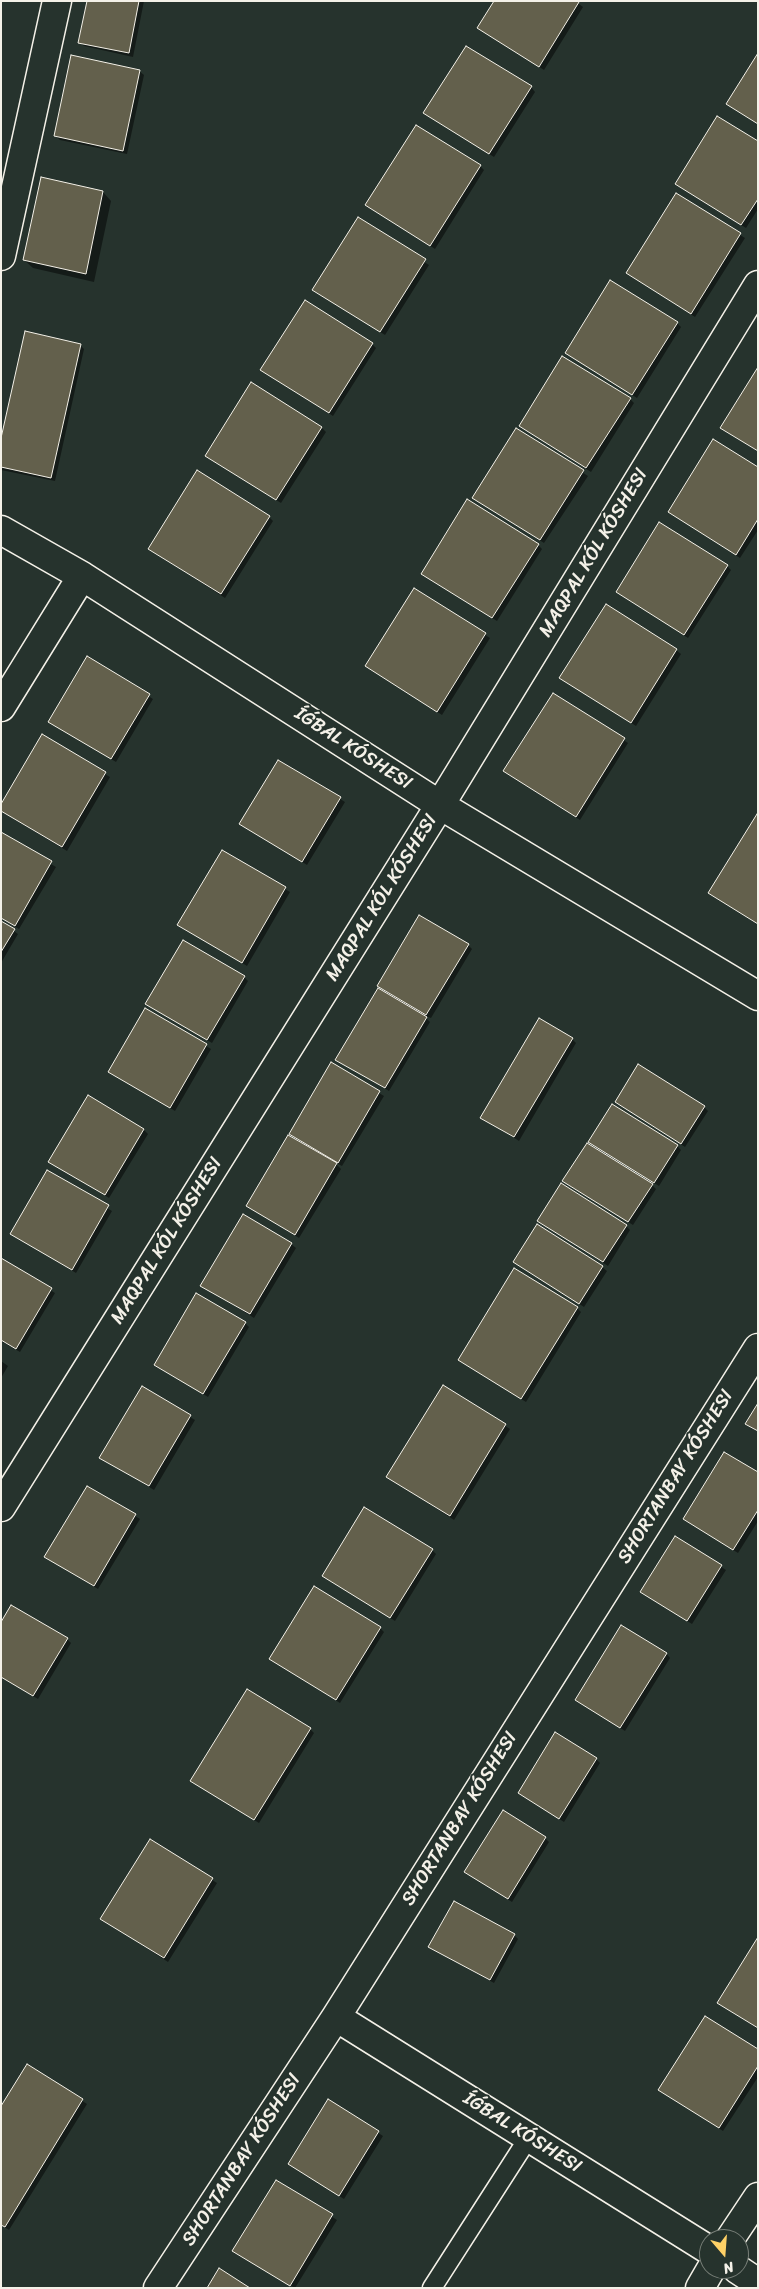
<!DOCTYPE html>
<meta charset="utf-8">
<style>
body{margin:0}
#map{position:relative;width:759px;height:2289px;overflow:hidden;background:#26332d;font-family:Sriracha,sans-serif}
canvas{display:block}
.frame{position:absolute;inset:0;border:2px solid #f4f1e8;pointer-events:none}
.north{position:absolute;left:699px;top:2229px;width:50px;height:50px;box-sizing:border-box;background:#26332d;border:1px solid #787f78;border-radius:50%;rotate:162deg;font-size:14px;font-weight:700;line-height:20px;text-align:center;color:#f4f1e8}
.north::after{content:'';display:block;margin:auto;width:18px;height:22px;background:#ffd166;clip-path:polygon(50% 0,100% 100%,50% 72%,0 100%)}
</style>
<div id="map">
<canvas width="759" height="2289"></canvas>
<div class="frame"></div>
<div class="north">N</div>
</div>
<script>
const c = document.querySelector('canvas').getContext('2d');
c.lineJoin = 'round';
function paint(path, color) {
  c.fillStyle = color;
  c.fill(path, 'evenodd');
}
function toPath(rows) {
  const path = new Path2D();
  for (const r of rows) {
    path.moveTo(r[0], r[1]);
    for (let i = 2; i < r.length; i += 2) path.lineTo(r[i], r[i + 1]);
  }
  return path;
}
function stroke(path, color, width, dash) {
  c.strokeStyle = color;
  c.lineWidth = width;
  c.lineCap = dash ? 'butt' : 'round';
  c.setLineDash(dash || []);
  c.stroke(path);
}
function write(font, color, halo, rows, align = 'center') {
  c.font = font + ' Sriracha,sans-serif';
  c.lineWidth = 4;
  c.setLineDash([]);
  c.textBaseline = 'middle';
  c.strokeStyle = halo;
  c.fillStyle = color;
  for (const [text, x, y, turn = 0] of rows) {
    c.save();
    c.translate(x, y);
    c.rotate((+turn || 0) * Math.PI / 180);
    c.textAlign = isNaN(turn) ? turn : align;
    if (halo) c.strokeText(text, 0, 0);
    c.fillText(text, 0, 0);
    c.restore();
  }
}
const shadow = toPath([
 [88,1,144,1,133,57,84,46,79,42],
 [575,1,583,7,544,70,479,28],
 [139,71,144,75,127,154,60,140,55,135],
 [531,87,535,92,494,157,425,113],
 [758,142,758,209,746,228,681,187],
 [480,166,484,170,435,249,367,205],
 [42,179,103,192,111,201,94,282,33,268,24,260],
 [676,195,745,238,695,317,627,273],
 [358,219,429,265,385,335,314,290],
 [677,323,681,327,637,398,566,353],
 [372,344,376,348,333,416,262,370],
 [80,345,84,349,55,481,1,470,1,444],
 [630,399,634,403,591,472,520,426],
 [322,428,326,432,281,503,206,456],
 [516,430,588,476,544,543,474,498],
 [758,468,758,530,740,558,669,512],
 [269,517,273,521,225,598,150,549],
 [538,545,542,549,497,621,427,577],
 [727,566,731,570,688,638,617,592],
 [414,590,490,638,442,715,366,666],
 [676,650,681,654,636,726,561,678],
 [87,658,153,699,116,762,54,725],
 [553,695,628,743,580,820,505,771],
 [42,736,110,777,67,851,1,811],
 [279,761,345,802,307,865,241,824],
 [1,834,56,867,19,929,1,918],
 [222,852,290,892,247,966,179,924],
 [1,922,18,934,1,963],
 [468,945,472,949,431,1018,423,1015,430,1022,389,1091,337,1059,386,993,379,986],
 [244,977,248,981,212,1043,147,1004],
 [146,1010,211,1049,175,1111,110,1072],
 [572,1039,576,1043,519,1141,482,1117],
 [331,1064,384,1096,342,1166,334,1162,341,1169,299,1238,247,1206,297,1140,290,1134],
 [616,1102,704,1107,708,1111,685,1147],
 [144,1130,148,1134,109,1198,50,1162],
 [594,1146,677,1146,681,1150,659,1186],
 [48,1172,112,1211,76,1273,12,1234],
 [568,1185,652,1185,656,1189,633,1225],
 [539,1221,626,1226,630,1230,608,1266],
 [291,1244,296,1248,254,1318,202,1285],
 [1,1260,55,1293,20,1352,1,1341],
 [515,1262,602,1267,607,1271,584,1307],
 [577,1308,581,1312,526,1402,459,1360],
 [245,1323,249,1327,208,1397,156,1365],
 [1,1361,8,1366,1,1378],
 [443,1387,510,1429,454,1520,388,1477],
 [142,1388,195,1420,154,1490,101,1457],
 [758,1474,758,1521,738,1553,684,1519],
 [87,1487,140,1519,98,1589,46,1557],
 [676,1538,726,1570,692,1624,642,1592],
 [432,1550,436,1554,395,1621,323,1576],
 [1,1625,67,1639,71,1643,38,1699,1,1677],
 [380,1628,384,1632,340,1703,271,1659],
 [666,1653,670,1658,625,1731,576,1700],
 [310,1729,314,1733,259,1823,192,1781],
 [596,1759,600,1763,564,1822,519,1793],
 [545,1838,549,1842,512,1902,466,1872],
 [150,1841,217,1883,168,1962,102,1919],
 [514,1935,518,1939,494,1983,430,1947],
 [758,1939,758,2029,718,2002],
 [758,2051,758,2077,723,2131,660,2090],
 [27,2066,87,2104,9,2230,1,2225],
 [329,2101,383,2136,344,2199,289,2164],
 [277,2181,337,2220,295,2288,234,2251]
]);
const building = toPath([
 [87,1,139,1,129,53,78,43,87,1],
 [494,1,578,1,579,2,539,67,477,28,494,1],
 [466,46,532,86,489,154,423,113,466,46],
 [758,53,758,124,726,104,758,53],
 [71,55,140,70,123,151,54,136,71,55],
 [717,116,758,141,758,199,741,225,675,184,717,116],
 [416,125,481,165,430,246,365,205,416,125],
 [41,177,103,191,86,274,23,260,41,177],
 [676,193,741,233,691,314,626,273,676,193],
 [358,217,426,259,380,332,312,290,358,217],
 [610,280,678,322,632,395,565,353,610,280],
 [305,300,373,343,329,413,260,370,305,300],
 [25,331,81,344,51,478,1,467,1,438,25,331],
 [562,356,631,398,586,468,519,426,562,356],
 [758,367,758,451,720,428,758,367],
 [251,382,322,427,276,500,205,456,251,382],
 [516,428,584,470,540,540,472,498,516,428],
 [713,439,758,467,758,519,736,555,668,512,713,439],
 [197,470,270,516,221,594,148,549,197,470],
 [467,499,539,544,492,618,421,574,467,499],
 [659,522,728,565,684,635,616,592,659,522],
 [414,588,486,633,437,712,365,666,414,588],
 [606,604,677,649,631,723,559,678,606,604],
 [87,656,150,694,111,759,48,722,87,656],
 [553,693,625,738,576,817,503,771,553,693],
 [42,734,106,772,62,847,1,811,1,804,42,734],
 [278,760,341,797,302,862,239,824,278,760],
 [757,814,758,814,758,924,708,893,757,814],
 [1,832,52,861,15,926,1,918,1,832],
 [222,850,286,887,242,963,177,925,222,850],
 [419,915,469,944,426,1015,377,986,419,915],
 [1,921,15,929,1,952,1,921],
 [183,940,245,976,207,1040,145,1004,183,940],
 [378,988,427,1017,385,1088,335,1060,378,988],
 [145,1008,207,1044,170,1108,108,1072,145,1008],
 [539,1018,573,1038,514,1137,480,1118,539,1018],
 [331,1062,380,1091,338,1163,289,1134,331,1062],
 [638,1064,705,1106,681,1144,615,1102,638,1064],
 [88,1095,144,1129,105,1195,48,1162,88,1095],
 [612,1104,678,1145,654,1183,588,1142,612,1104],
 [288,1135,337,1163,295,1235,246,1206,288,1135],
 [587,1143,653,1184,628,1222,562,1181,587,1143],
 [47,1170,109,1205,72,1270,10,1234,47,1170],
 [561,1183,627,1225,603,1262,537,1221,561,1183],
 [243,1214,292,1243,250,1314,200,1286,243,1214],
 [537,1224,603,1266,579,1304,513,1262,537,1224],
 [1,1258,52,1288,16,1349,1,1340,1,1258],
 [514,1268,578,1307,521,1399,458,1360,514,1268],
 [196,1293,246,1322,203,1394,154,1365,196,1293],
 [443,1385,506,1424,450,1516,386,1477,443,1385],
 [142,1386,191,1415,149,1486,99,1458,142,1386],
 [758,1403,758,1431,745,1424,758,1403],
 [724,1452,758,1472,758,1510,733,1550,683,1519,724,1452],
 [87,1486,136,1514,94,1586,44,1557,87,1486],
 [364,1507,433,1549,390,1618,322,1576,364,1507],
 [675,1536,722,1565,687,1621,640,1592,675,1536],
 [314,1586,381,1627,336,1700,269,1659,314,1586],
 [11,1605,68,1638,33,1696,1,1677,1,1622,11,1605],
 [621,1625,667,1653,620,1728,575,1700,621,1625],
 [247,1689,311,1728,254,1820,190,1781,247,1689],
 [555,1732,597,1758,559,1819,518,1793,555,1732],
 [503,1810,546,1837,508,1899,464,1872,503,1810],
 [150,1839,213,1878,164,1958,100,1919,150,1839],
 [454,1901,515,1934,490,1980,428,1947,454,1901],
 [758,1937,758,2028,717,2003,758,1937],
 [705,2016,758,2049,758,2066,719,2128,658,2090,705,2016],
 [27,2064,83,2099,5,2227,1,2225,1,2106,27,2064],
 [328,2099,379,2131,339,2196,288,2164,328,2099],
 [276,2180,333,2214,290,2286,232,2251,276,2180],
 [219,2268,250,2288,207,2288,219,2268]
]);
const service = toPath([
 [432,2288,529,2137]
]);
const minor = toPath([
 [1,256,57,1],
 [1,530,82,576,440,805,758,996],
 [1,707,82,576],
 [1,1507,440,805,758,285],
 [336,2017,709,2250],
 [730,2239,758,2197],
 [737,2269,758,2283],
 [158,2288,336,2017,758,1348],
 [700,2288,711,2269]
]);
const streetNames = [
 ["MAQPAL KÓL KÓSHESI",594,553,-59],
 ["ÍǴBAL KÓSHESI",353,749,33],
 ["MAQPAL KÓL KÓSHESI",382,898,-58],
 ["MAQPAL KÓL KÓSHESI",167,1241,-58],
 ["SHORTANBAY KÓSHESI",676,1477,-58],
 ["SHORTANBAY KÓSHESI",460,1819,-58],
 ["ÍǴBAL KÓSHESI",522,2133,32],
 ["SHORTANBAY KÓSHESI",242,2160,-57]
];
paint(shadow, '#0007');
paint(building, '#63604c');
stroke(building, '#f4f1e8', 1);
stroke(service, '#f4f1e8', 21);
stroke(minor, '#f4f1e8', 31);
stroke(service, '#26332d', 18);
stroke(minor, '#26332d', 28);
write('19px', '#f4f1e8', '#26332d', streetNames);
</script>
